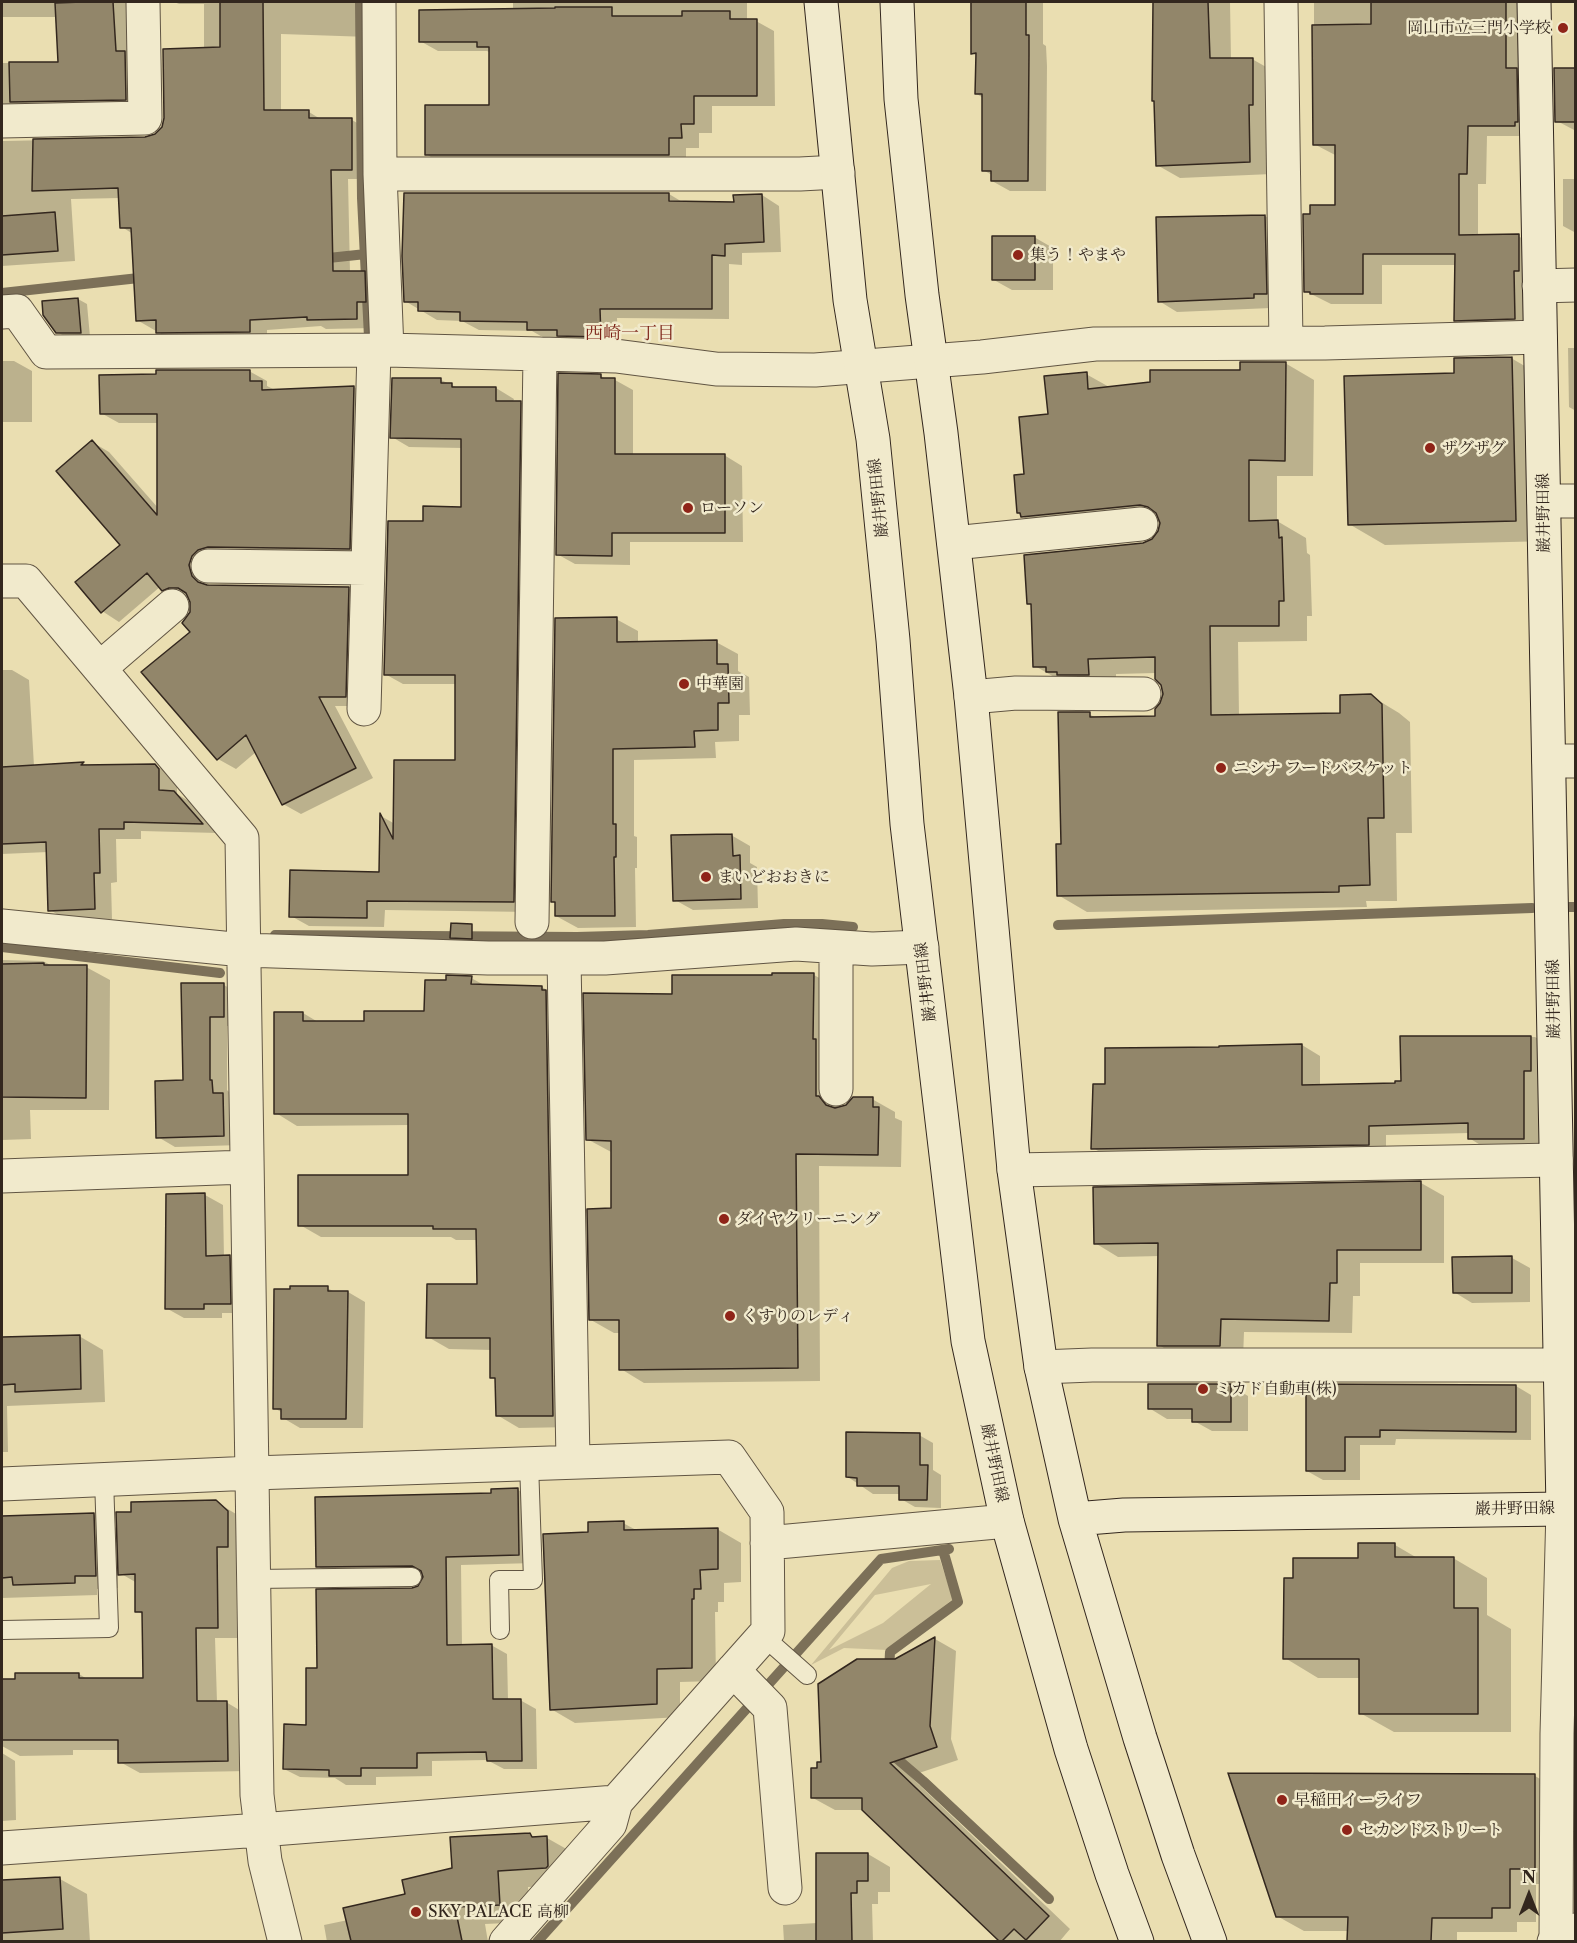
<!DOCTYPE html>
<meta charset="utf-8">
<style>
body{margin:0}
#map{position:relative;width:1577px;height:1943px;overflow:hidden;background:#eadeb1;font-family:"Libre Caslon Text",serif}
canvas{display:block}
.frame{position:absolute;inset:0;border:3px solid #33271e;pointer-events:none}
.north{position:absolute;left:1499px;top:1865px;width:60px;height:60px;-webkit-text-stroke:4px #f1eacc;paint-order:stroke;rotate:0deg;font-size:16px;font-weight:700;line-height:24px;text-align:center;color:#33271e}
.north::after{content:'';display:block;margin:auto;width:21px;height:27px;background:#33271e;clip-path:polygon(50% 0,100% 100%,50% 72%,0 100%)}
</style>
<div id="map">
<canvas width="1577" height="1943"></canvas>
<div class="frame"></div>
<div class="north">N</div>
</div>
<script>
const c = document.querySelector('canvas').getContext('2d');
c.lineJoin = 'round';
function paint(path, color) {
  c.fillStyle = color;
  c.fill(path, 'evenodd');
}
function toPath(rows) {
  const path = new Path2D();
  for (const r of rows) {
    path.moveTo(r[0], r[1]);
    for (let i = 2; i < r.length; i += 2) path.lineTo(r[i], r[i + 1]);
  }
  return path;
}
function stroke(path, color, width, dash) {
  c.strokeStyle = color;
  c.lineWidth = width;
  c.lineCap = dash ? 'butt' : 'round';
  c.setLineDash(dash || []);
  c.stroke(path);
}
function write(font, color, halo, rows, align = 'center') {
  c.font = font + ' "Libre Caslon Text","Noto Serif JP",serif';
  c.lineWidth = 5;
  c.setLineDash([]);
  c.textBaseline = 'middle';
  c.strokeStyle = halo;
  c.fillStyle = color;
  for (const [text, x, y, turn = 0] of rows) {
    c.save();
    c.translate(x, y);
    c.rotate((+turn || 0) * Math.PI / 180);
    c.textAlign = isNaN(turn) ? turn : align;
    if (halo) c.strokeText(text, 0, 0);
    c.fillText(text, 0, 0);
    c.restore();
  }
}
const green = toPath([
 [940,1560,953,1599,888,1650,844,1648,811,1665,892,1568,909,1561],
 [931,1584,883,1623,829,1650,875,1595]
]);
const shadow = toPath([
 [2,2,146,2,143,109,2,129,2,63,60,63,57,17,2,17],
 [174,2,369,2,369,37,281,34,281,112,309,112,322,120,352,120,369,130,369,179,348,179,350,273,365,272,382,282,374,328,326,329,321,326,267,330,267,341,175,342,137,320,133,234,122,227,120,198,71,199,75,261,2,266,2,135,3,141,146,138,155,136,162,128,204,49,204,4,179,4],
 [513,2,747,2,747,21,756,21,774,31,775,106,712,106,712,133,699,133,699,148,686,148,686,165,444,165,426,154,491,107,491,53,487,51,438,51,420,41,513,11],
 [970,2,1043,2,1043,44,1046,46,1047,66,1046,191,1010,191,992,181,992,175,983,170,983,98,977,94,977,56,972,53],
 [1154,2,1230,2,1231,59,1252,59,1275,72,1272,174,1180,178,1157,165],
 [1314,2,1532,2,1534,136,1487,136,1486,184,1478,184,1478,236,1518,236,1538,247,1534,329,1475,331,1456,320,1456,265,1382,265,1382,304,1331,304,1305,291,1312,215,1337,206,1337,156,1314,144],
 [1556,70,1576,70,1576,131,1557,121],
 [1563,179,1576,179,1576,233,1563,226],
 [669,194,684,203,735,204,762,195,779,206,781,252,742,253,742,265,729,264,729,319,617,318,618,346,546,339,532,331,479,330,462,321,437,320,405,301],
 [1265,216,1283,227,1271,308,1177,312,1159,301],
 [1034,237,1053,248,1053,290,1012,290,994,280],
 [78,299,87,304,90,337,66,337,57,332],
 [1568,348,1576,348,1576,411,1569,407],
 [1511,358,1547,379,1551,541,1385,545,1349,524,1455,375],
 [2,361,14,361,32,371,32,422,2,422],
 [1285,363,1314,380,1313,476,1277,476,1277,521,1306,538,1307,553,1310,555,1312,616,1307,616,1307,641,1238,642,1239,716,1342,714,1371,696,1399,713,1410,722,1412,833,1396,833,1397,901,1366,901,1367,907,1087,912,1058,895,1062,845,1089,714,1098,719,1156,718,1164,694,1156,673,1116,674,1116,690,1063,682,1035,666,1032,605,1029,603,1153,540,1160,532,1161,522,1050,533,1022,516,1019,512,1026,476,1049,416,1086,374,1111,388],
 [249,371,267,381,267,386,275,390,354,387,371,397,367,558,206,576,209,586,348,588,366,598,363,706,335,706,373,778,301,814,283,804,256,752,236,769,218,759,192,632,192,602,189,597,181,600,161,586,119,622,102,611,122,545,92,442,109,452,159,509,158,423,119,423,101,413],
 [601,376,607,380,615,380,633,390,633,455,724,455,742,466,743,542,630,542,630,565,575,564,557,554],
 [441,380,458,388,496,388,514,399,513,402,520,402,538,412,531,912,385,910,384,927,309,926,291,916,380,873,381,816,395,824,457,762,457,684,403,684,385,674,424,523,462,508,462,448,409,447,392,437],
 [616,619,638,631,638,644,716,642,738,654,738,671,749,677,750,715,739,715,739,741,715,742,716,758,634,760,634,836,637,837,637,868,635,868,636,927,578,928,556,916,556,904,553,901],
 [2,670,12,670,29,680,34,766,84,764,88,766,155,765,173,776,177,780,177,794,192,803,218,833,141,831,141,839,116,839,117,882,111,883,112,919,67,920,50,910,48,852,2,854],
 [731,835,750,846,750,863,757,867,758,908,693,910,675,900],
 [2,960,43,961,54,967,86,967,110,980,109,1110,30,1110,31,1139,2,1140],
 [814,975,837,988,839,1108,872,1099,895,1112,895,1118,902,1121,901,1167,819,1166,820,1381,644,1383,621,1369,621,1333,614,1333,591,1320,613,1209,613,1153,587,1139,673,996],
 [471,978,486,986,542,987,563,1000,574,1427,519,1428,497,1415,497,1380,492,1377,492,1350,449,1349,428,1337,478,1286,478,1240,456,1240,451,1237,321,1237,300,1225,410,1176,410,1125,297,1126,276,1113,303,1013,318,1022,366,1022,425,1013,447,981],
 [183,985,224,985,241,995,241,1026,227,1026,227,1090,229,1092,229,1098,240,1105,241,1145,175,1147,158,1137,185,1082],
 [1535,1037,1552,1047,1541,1148,1487,1149,1469,1138,1469,1133,1386,1135,1386,1154,1112,1159,1093,1148,1106,1086,1221,1047,1302,1045,1320,1056,1320,1086,1397,1085,1403,1082,1402,1038],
 [1574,1037,1576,1037,1576,1073,1575,1072],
 [1421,1183,1444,1196,1444,1263,1360,1263,1360,1296,1353,1296,1352,1333,1244,1332,1243,1359,1182,1359,1159,1345,1160,1256,1118,1257,1095,1243],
 [205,1195,223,1205,224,1257,229,1257,248,1267,248,1313,222,1313,222,1318,184,1318,166,1308],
 [1512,1258,1530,1268,1530,1302,1472,1303,1454,1292],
 [327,1288,335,1292,348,1292,365,1302,363,1428,300,1428,283,1418,283,1413,274,1408],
 [79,1336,103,1350,105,1402,7,1406,8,1452,2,1452,2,1338],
 [1230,1385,1248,1396,1248,1431,1212,1431,1194,1421,1194,1419,1167,1419,1149,1408],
 [1307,1386,1516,1386,1531,1395,1531,1440,1396,1439,1395,1445,1360,1445,1360,1480,1323,1480,1307,1471],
 [919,1435,933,1443,933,1470,941,1475,941,1508,915,1507,901,1499,901,1494,873,1494,848,1477],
 [518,1490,533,1498,535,1563,461,1565,462,1646,491,1645,507,1654,508,1700,520,1700,536,1709,537,1769,504,1769,487,1760,432,1761,432,1776,376,1777,376,1785,346,1785,335,1778,300,1777,284,1769,307,1726,318,1670,412,1590,419,1588,425,1578,424,1574,333,1575,317,1566,492,1495],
 [216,1502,236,1514,248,1557,236,1557,237,1638,215,1638,217,1702,226,1702,246,1714,248,1771,140,1773,120,1762,120,1750,73,1750,73,1755,20,1756,2,1746,2,1681,79,1674,87,1679,144,1679,144,1615,137,1611,137,1583,118,1572,118,1588,97,1589,97,1595,2,1598,2,1517,93,1514,118,1529,133,1513],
 [623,1523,638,1531,717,1529,741,1543,741,1582,724,1583,724,1602,718,1602,718,1612,715,1612,716,1681,680,1682,680,1717,575,1723,551,1709,590,1534],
 [1395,1545,1419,1559,1453,1558,1487,1578,1487,1615,1511,1629,1511,1732,1394,1732,1360,1713,1360,1678,1318,1678,1285,1658,1295,1580,1360,1559],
 [935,1639,956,1651,951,1739,958,1760,910,1776,1070,1929,1059,1942,1001,1942,863,1810,835,1810,813,1798,818,1770,896,1660],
 [2,1753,15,1761,16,1820,2,1821],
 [1230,1774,1535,1776,1561,1791,1561,1884,1536,1884,1536,1922,1517,1922,1517,1932,1457,1932,1457,1942,1349,1942,1349,1931,1304,1931,1277,1916],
 [529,1834,536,1838,547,1838,577,1855,577,1885,528,1887,530,1922,485,1924,488,1942,327,1942,324,1925,348,1920,407,1896,454,1870],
 [817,1854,868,1854,890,1867,890,1892,878,1892,878,1904,872,1904,873,1942,784,1942,783,1925,817,1923],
 [60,1879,87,1894,90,1942,2,1942,2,1882]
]);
const stream = toPath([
 [360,2,362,198,369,337],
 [319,259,366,254],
 [2,293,148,277],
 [1569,907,1576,907],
 [1058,925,1532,908],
 [275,935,577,937,648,935,784,924,822,924,853,927],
 [2,947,220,973],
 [889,1672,890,1652,958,1602,943,1550],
 [888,1751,923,1781,1049,1899],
 [537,1942,881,1559,949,1549]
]);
const building = toPath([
 [82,2,113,2,116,51,125,51,126,100,10,102,9,62,58,62,55,3,82,2],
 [220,2,263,2,264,110,309,110,309,118,352,118,352,170,331,170,333,271,365,271,366,302,357,302,357,319,307,320,307,317,250,320,250,332,156,333,156,320,136,321,131,228,120,228,118,188,32,191,33,139,145,137,155,134,162,127,164,118,163,49,220,47,220,2],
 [971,2,1026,2,1026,35,1029,35,1029,55,1028,181,991,181,991,171,982,171,982,94,975,94,976,53,971,54,971,2],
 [1153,2,1208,2,1210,58,1253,58,1253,105,1249,105,1250,162,1156,166,1154,101,1152,101,1153,2],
 [1371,2,1506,2,1506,68,1517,68,1518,122,1515,122,1515,126,1468,126,1467,174,1459,174,1459,235,1519,234,1519,271,1514,271,1515,319,1454,321,1455,254,1363,254,1363,294,1310,294,1310,292,1304,292,1303,214,1310,214,1310,205,1335,205,1335,145,1313,145,1312,25,1371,24,1371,2],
 [555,7,612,7,612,16,682,16,682,11,730,11,730,19,757,19,757,96,694,96,694,124,681,124,682,138,669,138,669,155,425,155,425,105,489,105,489,47,477,47,477,42,419,42,419,10,555,8,555,7],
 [1554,68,1575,68,1575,122,1555,122,1554,68],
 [404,193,669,193,669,201,734,202,733,195,762,194,764,242,725,244,725,256,712,255,712,309,600,309,601,337,557,336,557,330,527,330,527,322,460,321,460,312,418,311,418,302,404,302,402,256,404,193],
 [55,212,58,251,2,255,2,216,55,212],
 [1265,215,1267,294,1254,294,1254,298,1158,302,1156,217,1265,215],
 [992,236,1035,236,1035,280,992,280,992,236],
 [78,298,81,333,56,333,43,315,42,301,78,298],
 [1512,357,1516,521,1348,525,1344,376,1454,373,1454,358,1512,357],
 [1240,362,1286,362,1285,461,1249,460,1249,521,1278,520,1279,538,1282,537,1284,601,1279,601,1279,626,1210,626,1211,715,1340,713,1340,695,1371,694,1382,704,1384,818,1368,818,1370,885,1339,886,1339,892,1057,896,1056,844,1061,844,1058,712,1090,712,1090,717,1155,716,1155,709,1160,703,1163,694,1161,685,1155,679,1155,657,1088,659,1089,675,1057,675,1057,672,1046,672,1046,667,1033,667,1031,604,1027,604,1024,555,1143,543,1152,539,1158,531,1160,523,1156,513,1148,507,1140,505,1021,517,1020,513,1017,513,1014,475,1024,474,1019,417,1048,414,1044,376,1087,372,1088,389,1150,382,1150,370,1240,370,1240,362],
 [156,370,250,370,250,381,262,381,262,390,354,386,350,549,208,547,198,550,192,556,189,565,192,576,198,582,207,585,349,587,346,697,319,697,356,768,282,805,246,735,217,760,141,672,190,632,182,623,190,612,190,602,186,593,178,588,169,588,162,591,147,573,101,613,75,582,120,545,56,471,92,440,157,515,157,414,100,414,99,375,156,374,156,370],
 [558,373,601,374,601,378,615,378,615,454,725,454,725,533,612,533,612,556,556,555,558,373],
 [392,378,441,378,441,383,452,383,452,387,496,387,496,401,521,401,514,902,367,901,367,918,289,917,290,870,379,872,380,813,393,839,394,760,455,760,455,675,384,675,388,521,423,521,423,506,461,507,461,439,390,438,392,378],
 [617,617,617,642,717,640,717,664,728,664,729,703,718,703,718,730,694,731,695,747,613,749,613,824,616,824,616,857,614,857,615,916,555,916,555,902,551,902,555,618,617,617],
 [84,762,81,765,155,764,159,769,159,790,174,791,203,824,124,822,124,829,99,829,100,873,94,873,95,909,48,911,46,842,2,844,2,767,84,762],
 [732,834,733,856,740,855,741,899,673,901,671,835,732,834],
 [451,923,472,924,472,939,450,938,451,923],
 [44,963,44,965,87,965,86,1098,2,1097,2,964,44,963],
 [772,973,814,973,813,1039,816,1039,816,1096,819,1096,826,1105,835,1108,846,1105,853,1097,873,1097,873,1107,879,1107,878,1155,796,1154,798,1368,619,1370,619,1320,589,1320,587,1209,611,1208,611,1141,586,1140,583,993,672,994,672,975,772,975,772,973],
 [446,975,472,976,471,984,542,986,542,990,546,990,553,1416,496,1416,495,1378,490,1378,490,1338,426,1338,427,1284,477,1284,476,1229,433,1229,433,1226,298,1226,298,1175,408,1175,408,1114,274,1114,274,1012,303,1012,303,1021,364,1021,364,1011,424,1011,425,980,446,980,446,975],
 [181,983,224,983,224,1017,210,1017,210,1080,212,1080,213,1093,223,1093,224,1136,156,1138,155,1081,183,1080,181,983],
 [1400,1036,1531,1036,1531,1071,1524,1071,1524,1139,1468,1139,1468,1123,1369,1126,1369,1145,1091,1149,1093,1084,1105,1084,1105,1048,1219,1047,1219,1046,1302,1044,1302,1085,1395,1083,1395,1081,1401,1081,1400,1036],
 [1421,1181,1421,1250,1337,1250,1337,1283,1330,1283,1329,1321,1221,1319,1220,1346,1157,1346,1158,1243,1094,1244,1093,1187,1421,1181],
 [205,1193,206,1256,230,1255,231,1304,204,1304,204,1309,165,1309,166,1194,205,1193],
 [1512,1256,1512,1293,1453,1293,1452,1257,1512,1256],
 [290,1286,328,1286,328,1291,348,1291,346,1419,281,1419,281,1409,273,1409,274,1289,290,1289,290,1286],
 [80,1335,81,1389,15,1392,15,1384,2,1385,2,1337,80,1335],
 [1148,1384,1231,1384,1231,1422,1192,1422,1192,1409,1148,1409,1148,1384],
 [1306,1384,1516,1385,1516,1432,1380,1430,1380,1437,1345,1437,1345,1471,1306,1471,1306,1384],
 [846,1432,920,1433,920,1465,928,1465,927,1500,899,1500,899,1486,857,1486,857,1478,846,1477,846,1432],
 [518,1488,519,1555,446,1557,447,1645,492,1644,493,1699,521,1699,522,1761,487,1761,486,1752,417,1753,417,1768,361,1768,361,1776,329,1776,329,1770,283,1769,284,1724,306,1725,306,1668,317,1668,316,1589,412,1588,418,1586,423,1577,421,1571,412,1566,316,1567,315,1497,491,1493,491,1489,518,1488],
 [216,1500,228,1511,228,1547,217,1547,218,1628,196,1628,197,1701,227,1701,228,1761,118,1763,118,1740,2,1740,2,1679,15,1679,15,1673,79,1673,79,1678,143,1678,142,1612,135,1612,135,1574,118,1575,116,1512,131,1512,131,1502,216,1500],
 [94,1513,96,1576,75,1576,75,1583,13,1585,12,1577,2,1578,2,1516,94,1513],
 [624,1521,624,1530,718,1528,718,1569,700,1570,701,1589,694,1589,694,1599,692,1599,692,1668,657,1669,657,1704,550,1710,543,1534,588,1532,588,1522,624,1521],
 [1358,1543,1395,1543,1395,1557,1454,1557,1454,1608,1478,1608,1478,1714,1359,1714,1359,1659,1283,1659,1284,1578,1293,1578,1293,1558,1358,1558,1358,1543],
 [935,1637,930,1726,937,1747,890,1763,1049,1916,1026,1940,1014,1929,1002,1941,999,1941,862,1810,862,1798,811,1798,811,1768,817,1768,817,1762,821,1762,818,1684,857,1659,895,1659,935,1637],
 [1228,1773,1535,1774,1535,1869,1510,1869,1510,1908,1492,1908,1492,1918,1432,1918,1431,1941,1347,1941,1348,1917,1276,1917,1228,1773],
 [530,1833,532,1837,547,1836,548,1866,546,1868,498,1871,500,1905,455,1907,462,1941,351,1941,343,1908,405,1894,402,1880,452,1868,450,1837,530,1833],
 [816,1853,868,1853,868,1881,857,1881,857,1893,851,1893,852,1941,816,1941,816,1853],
 [60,1877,63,1929,2,1933,2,1880,60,1877]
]);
const service = toPath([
 [255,1579,412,1577],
 [3,1630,109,1628,104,1479],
 [500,1630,499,1580,533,1580,529,1463],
 [763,1636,807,1675]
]);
const minor = toPath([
 [379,2,380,174,387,350],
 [1281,2,1286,343],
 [2,121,145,118,143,2],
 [380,174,800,174,838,172],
 [1539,286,1576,285],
 [2,312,17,311,46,352,387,350,616,356,716,369,815,370,982,357,1095,344,1325,343,1540,337],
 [1544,501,1576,501],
 [954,543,1141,524],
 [208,566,367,568],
 [2,581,26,581,242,838,257,1795,265,1861,285,1942],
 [100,668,172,606],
 [971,697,1016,693,1144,694],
 [364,709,374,351],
 [1549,761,1576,761],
 [532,922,540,354],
 [2,926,243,950,488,958,605,958,796,944,872,949,922,947],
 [836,947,836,1089],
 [564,959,573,1461],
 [1014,1170,1556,1160],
 [2,1176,246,1167],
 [1041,1367,1092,1365,1560,1365],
 [2,1484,253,1473,729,1457,767,1512,768,1631,616,1802,610,1824,506,1942],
 [767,1543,1007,1521],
 [733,1670,770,1708,785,1888],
 [2,1848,260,1830,616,1802],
 [1556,1942,1557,1734,1563,1509]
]);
const tertiary = toPath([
 [1554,1942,1576,1930]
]);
const secondary = toPath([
 [821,2,850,300,873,439,893,640,907,824,968,1341,1007,1521,1071,1749,1112,1874,1137,1942],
 [897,2,901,99,922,295,941,433,971,697,1014,1170,1041,1367,1075,1519,1140,1738,1178,1855,1210,1942],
 [1075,1519,1124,1515,1563,1509,1534,2]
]);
const markers = [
 [1563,28,6,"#8f2418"],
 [1018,255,6,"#8f2418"],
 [1430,448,6,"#8f2418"],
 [688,508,6,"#8f2418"],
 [684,684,6,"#8f2418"],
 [1221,768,6,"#8f2418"],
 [706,877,6,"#8f2418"],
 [724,1219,6,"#8f2418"],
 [730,1316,6,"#8f2418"],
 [1203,1389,6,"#8f2418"],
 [1282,1800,6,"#8f2418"],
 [1347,1830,6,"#8f2418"],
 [416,1912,6,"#8f2418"]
];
const poiNames = [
 ["岡山市立三門小学校",1551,28,"right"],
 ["集う！やまや",1030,255],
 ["ザグザグ",1442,448],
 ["ローソン",700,508],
 ["中華園",696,684],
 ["ニシナ フードバスケット",1233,768],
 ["まいどおおきに",718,877],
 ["ダイヤクリーニング",736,1219],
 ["くすりのレディ",742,1316],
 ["ミカド自動車(株)",1215,1389],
 ["早稲田イーライフ",1294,1800],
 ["セカンドストリート",1359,1830],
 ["SKY PALACE 高柳",428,1912]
];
const streetNames = [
 ["巌井野田線",879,498,-96],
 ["巌井野田線",1544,513,-91],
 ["巌井野田線",926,982,-97],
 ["巌井野田線",1554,999,-91],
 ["巌井野田線",994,1463,78],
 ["巌井野田線",1515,1509,-1]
];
const neighbourhoodNames = [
 ["西崎一丁目",630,334]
];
paint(green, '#cbbf98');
paint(shadow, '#0003');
stroke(stream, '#7c7058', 10);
paint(building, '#92866a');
stroke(building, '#33271e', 1.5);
stroke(service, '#615543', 20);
stroke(minor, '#615543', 35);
stroke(tertiary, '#615543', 35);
stroke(secondary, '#33271e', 35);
stroke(service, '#f1eacc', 18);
stroke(minor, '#f1eacc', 33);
stroke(tertiary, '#f1eacc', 33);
stroke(secondary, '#f1eacc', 33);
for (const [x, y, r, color] of markers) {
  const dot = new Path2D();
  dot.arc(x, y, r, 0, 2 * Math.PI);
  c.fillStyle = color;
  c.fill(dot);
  stroke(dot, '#f1eacc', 2);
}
write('16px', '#33271e', '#f1eacc', poiNames, 'left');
write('16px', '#33271e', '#f1eacc', streetNames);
write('18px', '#7a1f14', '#f1eacc', neighbourhoodNames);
</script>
